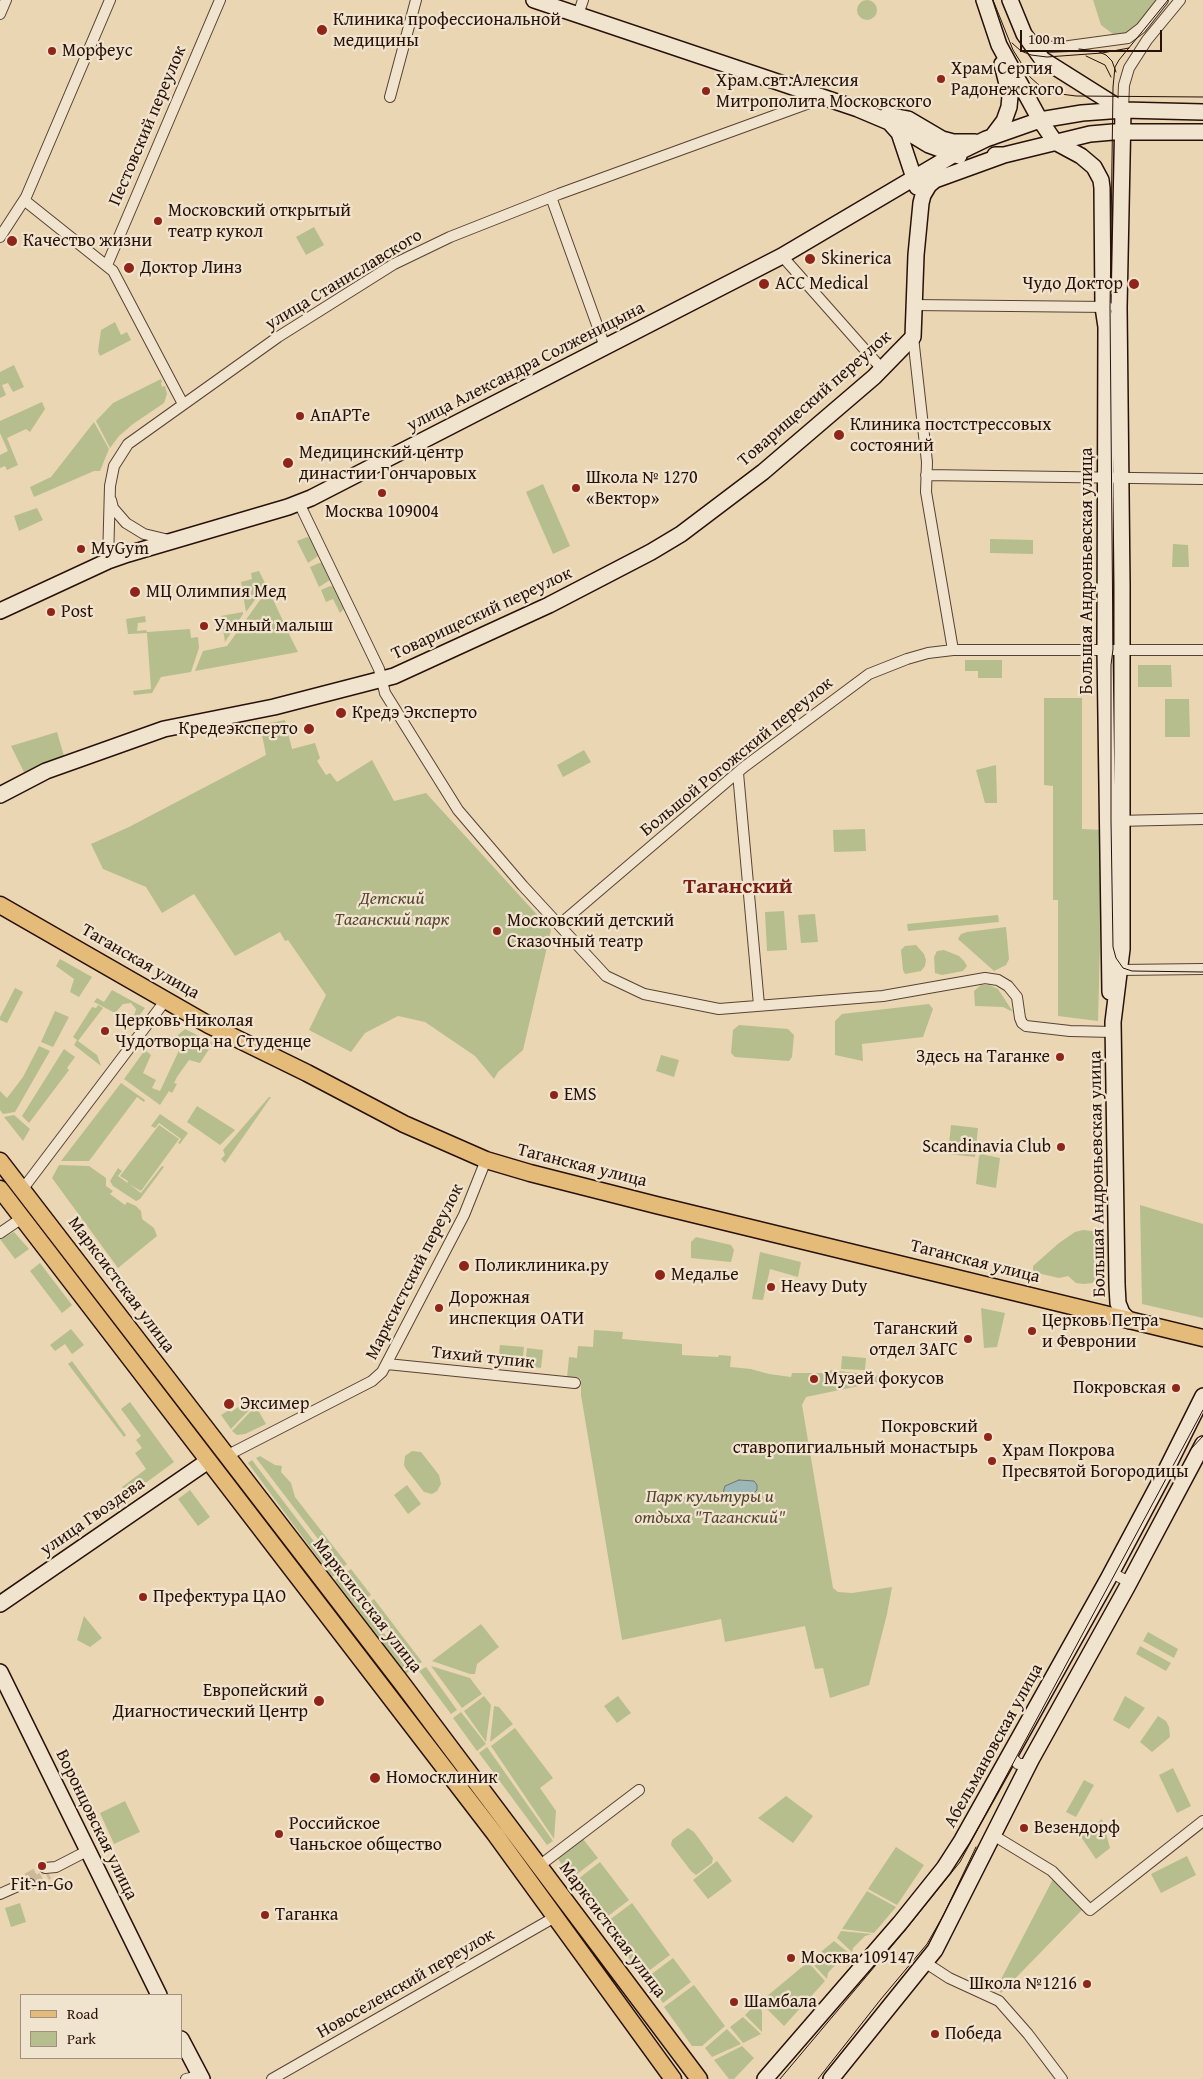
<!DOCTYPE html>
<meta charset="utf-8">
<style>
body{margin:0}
#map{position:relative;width:1203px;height:2079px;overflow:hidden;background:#ead6b3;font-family:"Gentium Book Plus",serif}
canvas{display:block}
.legend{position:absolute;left:20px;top:1994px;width:162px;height:65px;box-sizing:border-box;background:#f1e4ce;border:1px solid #a1907f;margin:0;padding:6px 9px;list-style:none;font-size:15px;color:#281109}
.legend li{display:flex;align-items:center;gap:10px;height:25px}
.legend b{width:25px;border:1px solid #a1907f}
.scale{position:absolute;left:1020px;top:30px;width:142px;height:22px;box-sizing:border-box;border:2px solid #281109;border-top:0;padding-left:6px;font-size:15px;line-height:18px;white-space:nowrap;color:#281109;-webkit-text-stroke:4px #f1e4ce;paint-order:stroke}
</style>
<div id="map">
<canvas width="1203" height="2079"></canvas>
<ul class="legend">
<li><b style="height:6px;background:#e5bb7a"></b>Road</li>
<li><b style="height:14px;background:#b6be8d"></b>Park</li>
</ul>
<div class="scale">100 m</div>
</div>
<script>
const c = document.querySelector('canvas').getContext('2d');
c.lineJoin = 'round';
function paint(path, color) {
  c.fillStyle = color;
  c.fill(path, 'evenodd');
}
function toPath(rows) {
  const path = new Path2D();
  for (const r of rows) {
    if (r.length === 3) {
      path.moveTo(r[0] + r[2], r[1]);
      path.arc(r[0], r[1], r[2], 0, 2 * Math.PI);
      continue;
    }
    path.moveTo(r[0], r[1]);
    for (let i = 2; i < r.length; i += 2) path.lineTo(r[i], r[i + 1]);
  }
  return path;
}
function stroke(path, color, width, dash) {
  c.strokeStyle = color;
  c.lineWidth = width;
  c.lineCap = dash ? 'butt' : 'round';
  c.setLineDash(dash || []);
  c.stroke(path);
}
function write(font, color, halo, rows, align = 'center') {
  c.font = font + ' "Gentium Book Plus",serif';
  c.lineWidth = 4.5;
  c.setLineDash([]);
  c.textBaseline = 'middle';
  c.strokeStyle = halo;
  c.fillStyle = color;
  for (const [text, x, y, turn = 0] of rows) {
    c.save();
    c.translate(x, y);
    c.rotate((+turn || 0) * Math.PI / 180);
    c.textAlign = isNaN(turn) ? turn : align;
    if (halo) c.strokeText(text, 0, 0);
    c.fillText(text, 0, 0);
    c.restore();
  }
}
const green = toPath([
 [867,10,10],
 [1093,0,1158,0,1135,29,1121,36,1113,34,1101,25],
 [314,227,324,245,306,255,296,237],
 [115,322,121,335,127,332,131,340,100,356,98,351,101,330],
 [14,365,24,387,13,392,8,383,2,385,6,395,0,398,0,372],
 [161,379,162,382,161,383,162,387,165,386,167,394,164,403,133,424,119,436,110,448,96,421,113,403],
 [42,402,45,409,30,432,26,429,7,438,18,465,7,470,5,466,0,468,0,455,8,451,0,433,0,421],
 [94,422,109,449,100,471,94,471,34,497,30,487,51,477],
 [543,484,570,546,553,554,526,492],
 [37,508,43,520,19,531,14,516],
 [307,537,310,538,318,556,308,563,297,541],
 [990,539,1033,540,1033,554,990,553],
 [1173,544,1188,545,1189,567,1172,567],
 [319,563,322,563,330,580,319,587,310,567],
 [259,571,266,585,246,612,241,582,252,579,251,573],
 [330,586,334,587,344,609,340,613,333,599,326,602,321,590],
 [268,589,285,625,292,622,294,626,287,630,298,652,195,671,203,651,227,646],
 [243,612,243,614,225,642,221,616],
 [145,616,146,622,138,623,137,631,146,630,147,632,190,629,191,638,198,637,199,648,191,672,161,677,152,693,134,695,133,691,151,689,147,633,128,634,126,619],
 [965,660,1002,660,1002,678,978,678,978,671,965,671],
 [1138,665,1171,665,1172,687,1138,687],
 [1044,698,1082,698,1082,829,1103,830,1098,1021,1058,1016,1058,900,1053,900,1053,786,1044,785],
 [1165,699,1189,699,1190,737,1165,737],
 [285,720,292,749,315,743,320,758,317,761,326,775,330,773,337,782,372,760,394,801,426,793,551,930,523,1050,498,1072,494,1079,475,1056,425,1022,398,1016,365,1033,351,1052,309,1030,326,995,288,940,285,941,280,932,235,956,194,894,162,913,146,887,103,869,91,844,129,827,266,755,260,725],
 [57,732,64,756,24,772,11,746],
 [584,750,591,762,563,777,557,765],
 [996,765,997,803,985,803,976,770],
 [865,829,866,851,834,852,833,830],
 [784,911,787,950,767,951,765,912],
 [815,914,818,942,801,943,798,915],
 [998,915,999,922,908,931,907,924],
 [1006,927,1009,959,1006,965,994,971,958,939,961,934,967,932],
 [916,945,924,954,926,960,925,966,921,971,905,974,903,970,901,950,905,946],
 [944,950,959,956,964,961,967,966,963,971,942,975,935,973,934,957,937,951],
 [60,959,92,977,79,997,70,992,74,979,56,966],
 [981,985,989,985,998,989,1013,1012,1003,1007,975,1006,974,991],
 [15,988,23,992,7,1023,0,1020,0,1017],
 [112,990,145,1008,131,1026,129,1025,134,1016,136,1009,131,1003,123,1004,115,1013,94,1002,97,998,104,1002],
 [929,1004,933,1009,923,1037,862,1044,863,1061,835,1055,835,1021,842,1014],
 [98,1005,103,1008,78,1041,97,1055,101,1066,74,1045,77,1040,73,1037,92,1007,96,1008],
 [55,1011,69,1017,53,1047,41,1042],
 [739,1025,788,1029,794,1035,792,1057,789,1061,735,1057,731,1053,733,1030],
 [185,1029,213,1043,200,1063,189,1060,177,1077,174,1083,177,1084,172,1093,169,1091,160,1105,124,1079,145,1050,151,1055,143,1073,156,1080,152,1088,160,1091,182,1044,176,1040,178,1035],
 [39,1046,50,1051,15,1112,3,1114,0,1110,0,1091,7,1098,23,1077],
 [64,1049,75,1057,67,1068,69,1070,29,1123,22,1116],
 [661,1055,679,1060,674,1077,656,1071],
 [121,1083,145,1100,144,1102,137,1097,89,1161,61,1161],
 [269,1097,271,1097,225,1163,221,1159,225,1155,223,1150],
 [197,1106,235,1130,220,1145,187,1122],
 [160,1114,188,1133,180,1144,178,1143,181,1139,159,1123,155,1128,151,1126],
 [14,1115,30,1129,23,1141,4,1117],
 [159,1125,179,1139,141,1191,127,1183,128,1181,120,1176],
 [951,1125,978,1128,975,1157,948,1154],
 [981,1154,1000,1158,996,1188,976,1184,979,1156],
 [59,1165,89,1166,106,1178,106,1186,113,1191,110,1194,125,1205,127,1202,136,1206,141,1211,142,1219,154,1228,157,1236,118,1268,52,1178],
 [162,1166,164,1167,140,1199,136,1201,113,1186,110,1181,118,1168,122,1171,118,1176,141,1193],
 [1140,1205,1203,1224,1203,1318,1142,1304],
 [1083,1230,1100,1232,1104,1235,1105,1278,1102,1281,1097,1279,1092,1283,1084,1284,1076,1283,1068,1276,1059,1278,1037,1273,1033,1270,1033,1266,1059,1243,1075,1232],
 [14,1232,29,1249,15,1259,0,1239],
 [696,1237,731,1245,734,1250,731,1262,691,1258,691,1242],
 [760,1252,801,1262,798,1277,770,1269,763,1300,752,1299],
 [40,1263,72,1305,62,1313,30,1271],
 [981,1308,1005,1313,997,1347,984,1348],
 [71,1329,84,1345,72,1354,65,1344,55,1351,50,1345],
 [594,1330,623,1332,622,1339,682,1344,682,1355,718,1357,719,1355,731,1356,730,1367,751,1369,769,1374,791,1377,792,1373,825,1373,831,1370,897,1378,806,1397,802,1405,833,1588,838,1592,852,1593,892,1587,887,1614,869,1685,830,1698,823,1668,815,1669,805,1626,725,1642,721,1619,622,1640,581,1395,581,1379,567,1378,569,1357,577,1358,578,1346,593,1347],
 [500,1345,524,1347,522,1366,498,1364],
 [527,1348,543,1350,541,1368,525,1366],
 [842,1356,866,1358,865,1370,841,1369],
 [72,1361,126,1435,124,1437,68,1364],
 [247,1401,251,1408,231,1429,221,1415,229,1410,231,1412],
 [130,1402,174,1462,128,1496,122,1487,146,1469,135,1453,142,1448,136,1440,141,1436,121,1409],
 [252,1410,254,1412,258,1410,266,1424,245,1434,237,1435,232,1431],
 [412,1451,421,1452,439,1475,441,1484,437,1491,432,1494,424,1492,406,1469,404,1465,405,1456],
 [260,1456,275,1465,282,1466,281,1472,291,1483,295,1497,347,1564,341,1569,256,1458],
 [252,1460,338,1573,332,1577,248,1463],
 [407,1485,421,1504,408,1514,394,1495],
 [190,1490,210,1517,198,1526,178,1499],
 [351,1569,371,1595,364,1600,344,1574],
 [341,1576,411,1669,406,1674,335,1580],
 [374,1599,422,1662,415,1667,367,1604],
 [84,1616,102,1638,90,1647,77,1640],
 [481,1624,499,1647,477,1664,475,1674,470,1674,432,1661],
 [1148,1632,1178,1649,1174,1658,1143,1641],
 [1140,1646,1171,1663,1166,1671,1136,1654],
 [431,1666,470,1678,482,1694,462,1708],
 [426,1667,457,1710,451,1714,419,1671],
 [484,1696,491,1705,486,1742,464,1711],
 [618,1696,631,1713,617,1723,604,1706],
 [1125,1696,1145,1708,1129,1729,1113,1720],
 [494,1706,499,1707,513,1724,490,1742],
 [461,1712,486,1744,477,1751,453,1718],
 [1158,1716,1166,1721,1169,1727,1170,1737,1152,1752,1140,1742],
 [515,1728,553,1778,540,1788,556,1811,554,1839,491,1746],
 [487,1747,553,1841,547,1845,479,1753],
 [1173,1768,1191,1806,1177,1813,1159,1775],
 [1084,1780,1094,1785,1076,1817,1066,1812],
 [786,1796,813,1816,793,1843,758,1818],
 [125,1801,140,1832,114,1844,100,1813],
 [1102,1819,1110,1848,1096,1859,1081,1837],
 [688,1828,694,1832,713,1858,712,1863,696,1875,691,1871,671,1845,672,1840],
 [583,1839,598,1858,572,1878,558,1859],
 [896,1847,924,1865,897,1905,868,1889],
 [1187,1856,1196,1875,1161,1893,1151,1874],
 [717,1861,732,1881,708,1899,693,1880],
 [600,1862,629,1900,603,1920,574,1882],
 [1053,1879,1082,1910,1001,1993,997,1987],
 [867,1891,896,1907,874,1933,842,1929],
 [20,1903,26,1922,11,1927,5,1908],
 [632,1903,670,1955,642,1976,604,1924],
 [841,1931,872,1934,865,1936,853,1948,852,1952,837,1938],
 [834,1941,849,1953,844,1955,828,1973,827,1979,810,1961],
 [673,1958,691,1982,663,2003,645,1979],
 [808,1962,825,1981,784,2026,760,2002],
 [694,1985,725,2026,702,2046,692,2046,664,2007],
 [756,2004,762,2011,762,2032,745,2015],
 [743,2017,761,2034,743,2043,730,2027],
 [727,2029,741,2044,712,2057,705,2048],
 [742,2046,754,2058,734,2079,729,2079,714,2060]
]);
const water = toPath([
 [739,1480,754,1481,757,1485,757,1490,753,1494,741,1498,726,1498,723,1493,725,1486,739,1480]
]);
const streetTunnel = toPath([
 [27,1878,45,1868],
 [33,1882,49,1874]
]);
const street = toPath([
 [0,14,6,0],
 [578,15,583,0],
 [1031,44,1047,47,1069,46,1128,38,1141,28,1163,0],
 [390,97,416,0],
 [1123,110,1124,85,1129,68,1147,40,1180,0],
 [551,197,605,347],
 [24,200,113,271,183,404],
 [0,237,26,197,110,0],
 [782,256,882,369],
 [107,265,220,0],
 [913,305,1108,307],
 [913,337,927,462,926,492,953,650],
 [926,475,1203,479],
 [111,500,113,508,126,523,144,534,169,540],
 [299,503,379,669,385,693,458,810,523,886,606,976,644,994,719,1009,883,996,985,978,998,980,1008,986,1017,997,1020,1018,1022,1023,1026,1026,1070,1031,1113,1032],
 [108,561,110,486,114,466,128,444,278,337,394,264,450,237,559,194,823,98],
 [738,773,759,1005],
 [1117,821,1203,819],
 [563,927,566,919,744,767,869,674,907,659,928,653,953,650,1203,650],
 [1119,970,1203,969],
 [22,1190,165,1001],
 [0,1233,22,1218],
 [387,1364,575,1383],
 [226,1456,372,1381,382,1372,464,1215,486,1160],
 [1112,1573,1129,1582],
 [1013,1750,1012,1757,1018,1764,1025,1764,1031,1760],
 [993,1835,1052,1871,1090,1910,1203,1821],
 [539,1866,639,1790],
 [45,1868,56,1867,87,1851],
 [0,1894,18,1886,30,1884],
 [926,1963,949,1978,999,2001,1028,2034,1062,2079],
 [186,2079,200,2076],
 [272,2079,555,1917]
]);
const secondary = toPath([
 [534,0,858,109,896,125,929,145,959,156],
 [984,0,999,45,1040,120,1055,142,1081,156,1094,167,1101,180,1102,188,1103,307,1106,327,1105,649,1110,992],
 [1010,0,1024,34,1042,59,1123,110],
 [1123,110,1119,307,1122,586,1122,949,1113,1022,1117,1285,1118,1303,1122,1313,1130,1321],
 [887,115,908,119,942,139,953,142,975,142],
 [891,124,899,133,917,187],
 [992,137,1004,121,1009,107,1010,96,1002,64],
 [995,155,1004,155,1090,134,1113,132,1203,132],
 [0,611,108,561,128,554,288,507,311,498,782,256,953,155,986,139,1040,120,1082,113,1123,110,1203,112],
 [0,795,46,771,164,729,274,707,394,676,549,605,651,552,681,534,763,472,874,377,913,337,916,255,921,203,923,195,929,185,935,180,1004,155],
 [0,1604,208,1461],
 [0,1672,159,1995],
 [181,2039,202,2079],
 [765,2079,900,1923,944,1868,962,1840,1108,1579,1164,1474,1203,1396],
 [831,2079,935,1950,1031,1760,1127,1587,1203,1444]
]);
const primary = toPath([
 [0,905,209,1025,307,1073,404,1124,486,1160,530,1173,656,1205,1203,1338],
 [0,1161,401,1682,699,2079],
 [0,1189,495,1834,673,2079]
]);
const tram = toPath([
 [993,0,1013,50,1030,77,1040,86,1053,93,1076,96,1203,97],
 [1168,0,1119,60,1115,67,1113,87,1110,307,1113,649,1111,665,1111,821,1113,947,1116,958,1123,968,1132,971,1203,972],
 [1012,43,1021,51,1031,55,1047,57,1102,53,1129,48],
 [1079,49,1097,51,1106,55,1112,61,1116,72],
 [1086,56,1105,65,1111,77],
 [1190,1450,1203,1436],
 [780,2079,907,1928,960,1862,1203,1410],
 [818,2079,881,1999,927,1944,943,1916,976,1847]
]);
const markers = [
 [322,30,6,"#8f2418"],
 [52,51,5,"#8f2418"],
 [941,79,5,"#8f2418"],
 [706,91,5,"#8f2418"],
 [158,221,5,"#8f2418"],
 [12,241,6,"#8f2418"],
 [810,259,6,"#8f2418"],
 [129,268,6,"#8f2418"],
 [764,284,6,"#8f2418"],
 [1134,284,6,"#8f2418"],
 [300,416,5,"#8f2418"],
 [839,435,6,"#8f2418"],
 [288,463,6,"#8f2418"],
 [576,488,5,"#8f2418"],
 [382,493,5,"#8f2418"],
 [81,549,5,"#8f2418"],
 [135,592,6,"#8f2418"],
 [51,612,5,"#8f2418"],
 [204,626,5,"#8f2418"],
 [341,713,6,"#8f2418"],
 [309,729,6,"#8f2418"],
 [497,931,5,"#8f2418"],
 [105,1031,5,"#8f2418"],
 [1060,1057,5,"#8f2418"],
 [554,1095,5,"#8f2418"],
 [1061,1147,5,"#8f2418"],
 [464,1266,6,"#8f2418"],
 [660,1275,6,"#8f2418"],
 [771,1287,5,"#8f2418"],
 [439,1308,5,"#8f2418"],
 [1032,1331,5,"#8f2418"],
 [968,1339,5,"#8f2418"],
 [814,1379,5,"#8f2418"],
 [1176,1388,5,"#8f2418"],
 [229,1404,6,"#8f2418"],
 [988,1437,5,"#8f2418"],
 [992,1461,5,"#8f2418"],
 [143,1597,5,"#8f2418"],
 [319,1701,6,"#8f2418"],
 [375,1778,6,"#8f2418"],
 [1024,1828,5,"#8f2418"],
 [279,1834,5,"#8f2418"],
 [42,1866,5,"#8f2418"],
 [265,1915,5,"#8f2418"],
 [791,1958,5,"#8f2418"],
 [1087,1984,5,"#8f2418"],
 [734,2002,5,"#8f2418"],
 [935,2034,5,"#8f2418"]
];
const poiNames = [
 ["Клиника профессиональной",333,20],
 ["медицины",333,41],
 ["Морфеус",62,51],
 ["Храм Сергия",951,69],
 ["Радонежского",951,90],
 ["Храм свт.Алексия",716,81],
 ["Митрополита Московского",716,102],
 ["Московский открытый",168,211],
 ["театр кукол",168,232],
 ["Качество жизни",23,241],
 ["Skinerica",821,259],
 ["Доктор Линз",140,268],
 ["ACC Medical",775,284],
 ["Чудо Доктор",1123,284,"right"],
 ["АпАРТе",310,416],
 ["Клиника постстрессовых",850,425],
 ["состояний",850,446],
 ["Медицинский центр",299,453],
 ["династии Гончаровых",299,474],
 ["Школа № 1270",586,478],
 ["«Вектор»",586,499],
 ["Москва 109004",382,512,"center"],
 ["MyGym",91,549],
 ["МЦ Олимпия Мед",146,592],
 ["Post",61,612],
 ["Умный малыш",214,626],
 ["Кредэ Эксперто",352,713],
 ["Кредеэксперто",298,729,"right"],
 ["Московский детский",507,921],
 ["Сказочный театр",507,942],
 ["Церковь Николая",115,1021],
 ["Чудотворца на Студенце",115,1042],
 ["Здесь на Таганке",1050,1057,"right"],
 ["EMS",564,1095],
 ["Scandinavia Club",1051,1147,"right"],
 ["Поликлиника.ру",475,1266],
 ["Медалье",671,1275],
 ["Heavy Duty",781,1287],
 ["Дорожная",449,1298],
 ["инспекция ОАТИ",449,1319],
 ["Церковь Петра",1042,1321],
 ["и Февронии",1042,1342],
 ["Таганский",958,1329,"right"],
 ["отдел ЗАГС",958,1350,"right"],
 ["Музей фокусов",824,1379],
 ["Покровская",1166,1388,"right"],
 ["Эксимер",240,1404],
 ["Покровский",978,1427,"right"],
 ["ставропигиальный монастырь",978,1448,"right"],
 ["Храм Покрова",1002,1451],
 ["Пресвятой Богородицы",1002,1472],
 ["Префектура ЦАО",153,1597],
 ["Европейский",308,1691,"right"],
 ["Диагностический Центр",308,1712,"right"],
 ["Номосклиник",386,1778],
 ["Российское",289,1824],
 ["Чаньское общество",289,1845],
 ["Везендорф",1034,1828],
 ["Fit-n-Go",42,1885,"center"],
 ["Таганка",275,1915],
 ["Москва 109147",801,1958],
 ["Школа №1216",1077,1984,"right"],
 ["Шамбала",744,2002],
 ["Победа",945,2034]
];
const streetNames = [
 ["Пестовский переулок",148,126,-67],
 ["улица Станиславского",344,280,-31],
 ["улица Александра Солженицына",526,367,-27],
 ["Товарищеский переулок",815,399,-41],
 ["Большая Андроньевская улица",1087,571,-90],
 ["Товарищеский переулок",482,614,-25],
 ["Большой Рогожский переулок",737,757,-39],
 ["Таганская улица",140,962,30],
 ["Таганская улица",582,1166,14],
 ["Большая Андроньевская улица",1098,1174,-91],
 ["Таганская улица",975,1262,14],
 ["Марксистский переулок",415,1272,-63],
 ["Марксистская улица",121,1285,53],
 ["Тихий тупик",483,1358,6],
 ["улица Гвоздева",93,1517,-35],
 ["Марксистская улица",367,1606,52],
 ["Абельмановская улица",994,1746,-61],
 ["Воронцовская улица",96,1825,64],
 ["Марксистская улица",612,1930,53],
 ["Новоселенский переулок",406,1984,-30]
];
const parkNames = [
 ["Детский",392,899],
 ["Таганский парк",392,920],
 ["Парк культуры и",710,1497],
 ["отдыха \"Таганский\"",710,1518]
];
const districtNames = [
 ["Таганский",738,887]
];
paint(green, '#b6be8d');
paint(water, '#9cb7b7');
stroke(water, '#6e7571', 1);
stroke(streetTunnel, '#cdb89a', 10, [10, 5]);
stroke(street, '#584234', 12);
stroke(secondary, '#281109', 18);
stroke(primary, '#281109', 19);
stroke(street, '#f1e4ce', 10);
stroke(secondary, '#f1e4ce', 15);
stroke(primary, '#e5bb7a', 16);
stroke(tram, '#281109', 1);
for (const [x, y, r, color] of markers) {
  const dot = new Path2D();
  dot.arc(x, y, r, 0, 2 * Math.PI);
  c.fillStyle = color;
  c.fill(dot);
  stroke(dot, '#f1e4ce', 2);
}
write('18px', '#281109', '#f1e4ce', poiNames, 'left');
write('18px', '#281109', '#f1e4ce', streetNames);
write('italic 18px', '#534531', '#f1e4ce', parkNames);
write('bold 22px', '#7a1f14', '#f1e4ce', districtNames);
</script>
